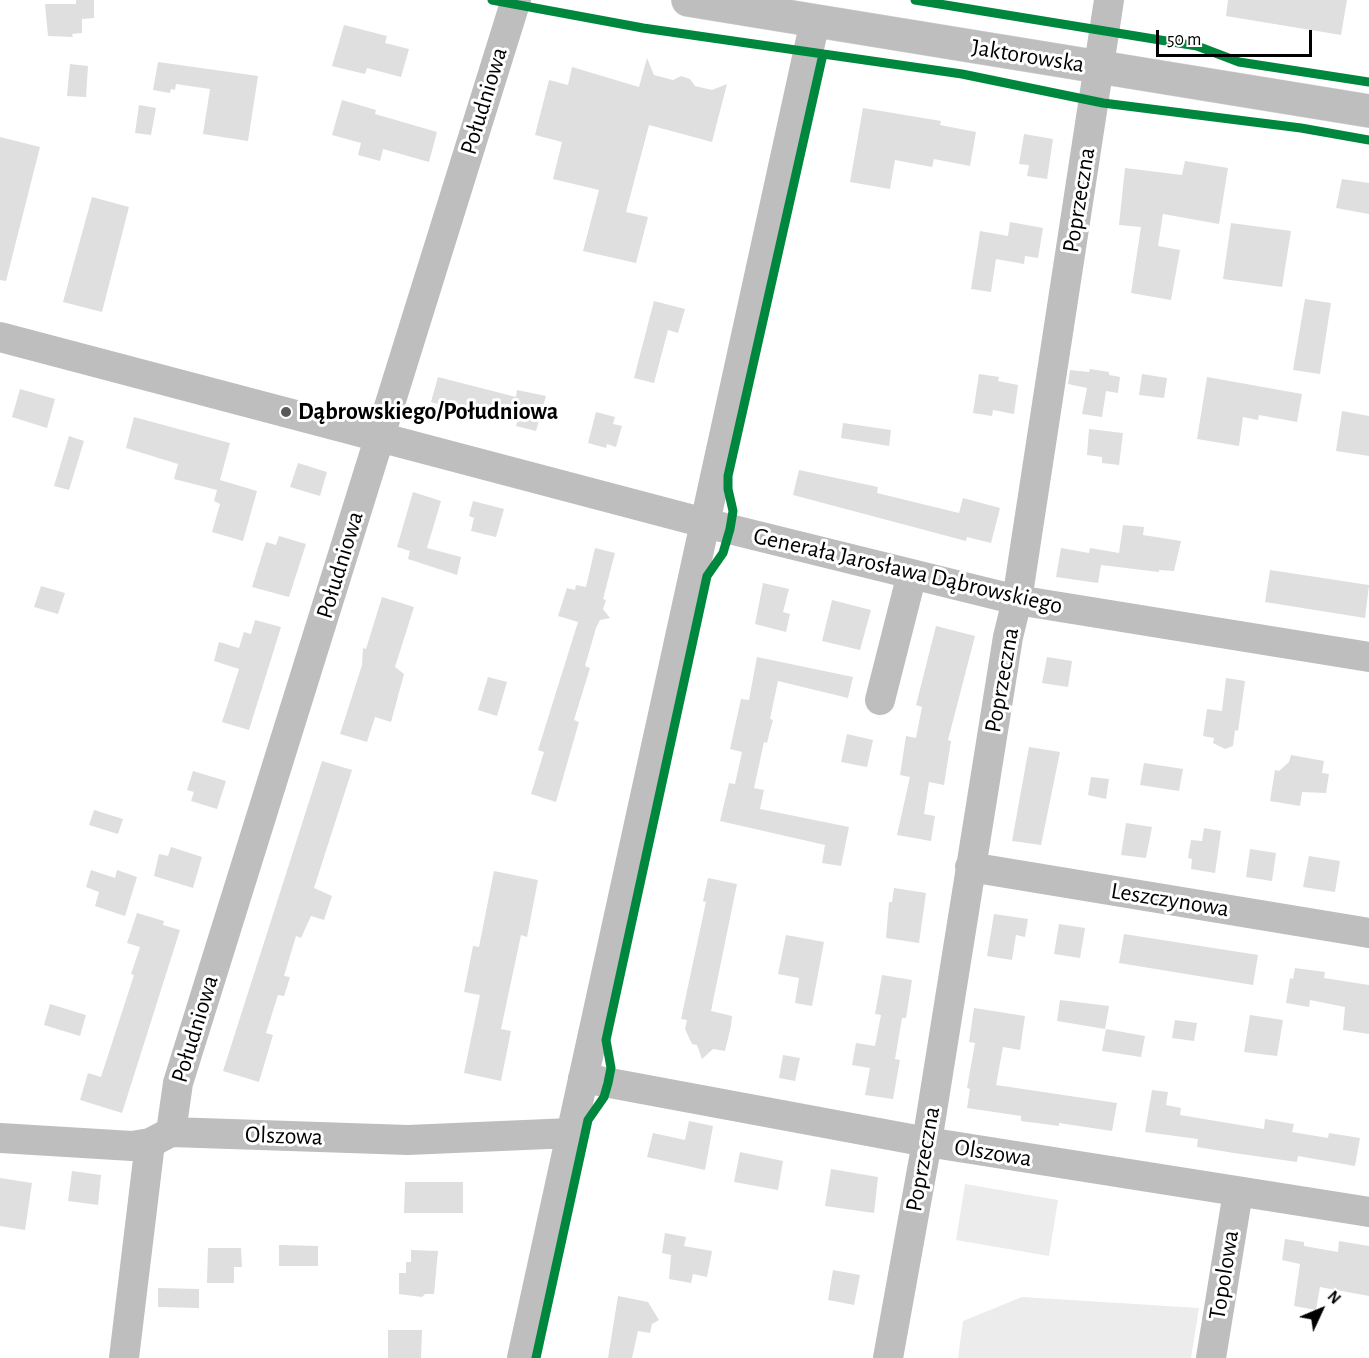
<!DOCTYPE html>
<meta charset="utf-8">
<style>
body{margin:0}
#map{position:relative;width:1369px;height:1358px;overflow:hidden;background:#fff;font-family:"Alegreya Sans",sans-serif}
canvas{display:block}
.north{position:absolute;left:1291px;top:1280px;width:60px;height:60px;-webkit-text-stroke:4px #fff;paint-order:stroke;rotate:46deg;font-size:16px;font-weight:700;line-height:24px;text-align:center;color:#000}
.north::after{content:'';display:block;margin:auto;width:21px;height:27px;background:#000;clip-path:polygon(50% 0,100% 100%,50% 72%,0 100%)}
.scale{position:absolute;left:1156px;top:30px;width:156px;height:27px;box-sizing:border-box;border:3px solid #000;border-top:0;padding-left:8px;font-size:18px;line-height:21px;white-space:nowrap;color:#000;-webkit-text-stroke:4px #fff;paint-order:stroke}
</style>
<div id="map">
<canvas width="1369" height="1358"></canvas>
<div class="north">N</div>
<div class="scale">50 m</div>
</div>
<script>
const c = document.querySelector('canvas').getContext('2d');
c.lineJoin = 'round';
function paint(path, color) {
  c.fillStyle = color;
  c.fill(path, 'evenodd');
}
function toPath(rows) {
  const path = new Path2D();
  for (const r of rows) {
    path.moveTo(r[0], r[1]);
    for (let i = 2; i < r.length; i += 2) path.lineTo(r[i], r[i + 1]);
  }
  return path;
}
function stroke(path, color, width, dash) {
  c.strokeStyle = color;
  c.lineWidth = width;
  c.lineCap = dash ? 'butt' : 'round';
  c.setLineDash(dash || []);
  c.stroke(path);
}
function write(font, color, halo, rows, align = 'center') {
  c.font = font + ' "Alegreya Sans",sans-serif';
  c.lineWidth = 6;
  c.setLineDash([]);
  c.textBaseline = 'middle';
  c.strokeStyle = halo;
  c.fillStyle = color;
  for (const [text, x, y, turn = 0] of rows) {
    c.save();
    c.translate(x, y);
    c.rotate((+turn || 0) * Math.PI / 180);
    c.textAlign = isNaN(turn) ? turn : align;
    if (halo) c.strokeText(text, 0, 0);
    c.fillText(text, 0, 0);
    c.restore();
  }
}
const green = toPath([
 [965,1184,1058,1200,1049,1256,956,1240],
 [1022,1297,1199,1308,1191,1358,958,1358,963,1321]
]);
const building = toPath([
 [76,0,94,0,94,18,82,19,82,33,72,34,73,37,48,36,45,4,76,4],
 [1228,0,1347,0,1341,35,1226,16],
 [344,25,387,36,385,43,409,49,401,77,367,68,365,74,332,66],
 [647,58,654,75,673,80,681,76,690,79,695,86,712,90,727,84,712,142,649,125,626,212,648,217,636,263,583,251,599,190,553,179,562,142,535,135,549,80,568,85,572,67,639,87],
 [158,62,258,76,248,141,203,134,210,89,176,84,175,90,171,89,170,93,153,90],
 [70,64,88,66,86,97,67,96],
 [342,100,376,110,375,114,437,132,429,162,383,149,380,161,358,155,361,143,332,135],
 [139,105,156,108,151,135,135,133],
 [863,108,941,121,940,125,976,132,970,166,934,159,932,167,895,160,890,189,850,182],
 [1024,134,1053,139,1047,179,1027,176,1029,165,1019,164],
 [0,137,40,147,6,281,0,280],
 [1185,161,1228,168,1219,224,1163,214,1158,246,1180,250,1171,300,1131,293,1141,227,1119,225,1125,168,1182,175],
 [1342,179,1369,183,1369,214,1336,208],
 [92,197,129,207,102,312,63,302],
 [1010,222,1043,228,1038,258,1025,256,1024,264,996,259,991,292,971,289,980,231,1008,236],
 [1231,223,1291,231,1282,287,1223,279],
 [1305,299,1331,303,1320,374,1293,370],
 [654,301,685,309,678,333,668,330,654,383,634,378],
 [1090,369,1109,372,1109,375,1120,377,1118,393,1106,391,1102,417,1082,414,1087,388,1068,384,1070,370,1089,372],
 [979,374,999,377,998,381,1018,385,1014,414,993,410,992,416,973,413],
 [1142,374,1167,378,1164,398,1139,395],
 [438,377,516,397,517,390,546,396,536,431,516,426,519,415,486,406,484,415,465,410,465,413,431,402],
 [1207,377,1302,394,1297,422,1259,415,1258,420,1243,417,1239,446,1197,439],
 [20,389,55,399,47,428,12,417],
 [1342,411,1369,416,1369,456,1336,451],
 [596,412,615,417,613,424,622,426,616,447,607,444,606,448,588,443],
 [134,417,230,443,220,480,257,491,243,541,212,532,220,504,214,501,217,490,174,479,178,464,126,448],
 [843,423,891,430,889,446,841,438],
 [1089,429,1123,433,1119,465,1102,463,1102,457,1087,455],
 [69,436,84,441,69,490,54,486],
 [298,463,327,472,320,496,290,487],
 [799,470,878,487,877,493,959,513,963,498,1000,508,991,543,967,537,966,541,793,495],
 [413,492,441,501,427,548,461,557,457,575,408,559,410,551,397,547],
 [473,501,504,509,496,537,471,531,474,518,469,516],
 [1123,525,1144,527,1143,535,1181,541,1174,571,1159,570,1159,572,1101,565,1098,583,1056,577,1061,548,1089,553,1090,548,1119,553],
 [279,536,306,544,289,597,252,587,266,542,276,545],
 [595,548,615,553,603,599,606,600,603,609,610,618,600,620,596,628,585,666,590,668,574,720,579,722,556,802,531,794,544,752,538,750,578,622,558,616,567,588,575,590,576,585,586,587],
 [1270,570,1369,585,1365,618,1265,602],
 [763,583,789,589,783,612,790,614,786,632,755,624],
 [41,586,65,593,58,614,34,607],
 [382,597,414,607,395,667,404,674,391,722,375,717,367,742,340,734,362,665,363,648,366,649],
 [832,600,871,610,860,650,822,641],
 [255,620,281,627,249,730,222,722,239,669,214,661,219,642,239,648,244,632,251,634],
 [936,626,975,636,948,740,951,741,944,785,929,782,924,814,935,816,931,841,897,835,910,777,900,775,906,736,916,738,922,707,916,705],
 [757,657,853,677,848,698,778,681,770,719,773,720,770,731,767,743,764,742,754,788,764,790,760,809,849,827,841,866,822,863,825,845,720,821,729,783,735,784,742,752,730,749,741,699,749,700],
 [1047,657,1072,661,1068,687,1042,683],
 [488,677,507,682,497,716,478,710],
 [1226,678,1245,681,1238,731,1235,730,1233,746,1225,749,1213,743,1214,738,1203,736,1207,709,1222,711],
 [847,734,873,740,867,767,841,762],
 [1029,747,1060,752,1041,845,1012,841],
 [1291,755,1324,761,1322,773,1329,774,1326,793,1302,792,1300,806,1270,801,1275,770,1279,771,1289,762],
 [322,761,352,770,314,888,332,896,324,920,311,916,301,938,296,936,284,976,290,977,287,987,284,996,278,995,266,1033,273,1035,259,1082,223,1071],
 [1144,763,1183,769,1179,791,1140,785],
 [193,771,226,781,217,809,191,801,194,792,187,790],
 [1091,777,1109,779,1106,799,1088,795],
 [94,810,123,819,118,834,89,825],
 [1126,823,1152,827,1146,858,1121,855],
 [1204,828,1221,831,1215,873,1191,869,1192,859,1188,858,1191,840,1202,841],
 [171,847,202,857,193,888,154,876,159,854,168,856],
 [1250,849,1276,853,1272,881,1246,877],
 [1309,856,1340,861,1335,892,1303,887],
 [91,870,115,878,117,870,137,877,125,916,95,906,99,892,86,887],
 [494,871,538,880,527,937,521,935,501,1029,511,1031,501,1081,464,1073,480,995,464,992,473,946,479,947],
 [708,878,737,884,711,1011,732,1016,731,1026,725,1051,713,1049,702,1059,697,1045,692,1044,685,1029,687,1020,681,1019,706,902,703,901],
 [894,888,926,893,919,943,886,938,889,902,892,902],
 [137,913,164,921,163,925,180,930,122,1113,80,1100,88,1073,101,1077,134,975,131,974,140,947,127,943],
 [994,914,1028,919,1025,937,1016,935,1012,960,987,956],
 [1059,924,1085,928,1080,958,1054,954],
 [1124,934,1258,955,1253,985,1119,963],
 [786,935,824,942,812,1006,795,1003,799,978,778,974],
 [1295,968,1325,972,1324,978,1369,985,1369,1034,1343,1030,1345,1007,1310,1000,1309,1007,1286,1003,1290,978,1293,979],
 [882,975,912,980,906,1018,902,1018,895,1059,900,1060,893,1099,865,1095,870,1068,852,1065,856,1043,875,1046,881,1015,875,1014],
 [1060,1000,1109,1006,1105,1029,1057,1021],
 [50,1004,86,1015,80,1036,44,1025],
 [974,1008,1025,1016,1020,1050,1003,1047,996,1085,1117,1103,1112,1131,1059,1123,1059,1126,1021,1121,1021,1116,967,1108,970,1089,967,1088,975,1043,969,1042],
 [1250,1015,1283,1020,1277,1056,1244,1052],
 [1175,1020,1197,1023,1194,1041,1172,1038],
 [1106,1029,1145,1036,1141,1057,1102,1051],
 [783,1055,800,1058,795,1081,779,1078],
 [1152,1090,1168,1092,1166,1105,1181,1108,1180,1115,1264,1129,1265,1119,1294,1124,1292,1132,1328,1138,1329,1133,1360,1138,1355,1166,1298,1156,1297,1162,1234,1153,1197,1147,1198,1139,1145,1132],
 [689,1121,713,1126,705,1170,647,1157,653,1133,685,1140],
 [740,1152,783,1161,778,1190,734,1182],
 [831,1169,878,1177,874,1213,825,1206],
 [72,1171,101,1175,98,1205,68,1201],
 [0,1178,32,1183,25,1230,0,1226],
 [405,1182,463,1182,463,1213,404,1213],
 [665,1233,686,1237,684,1246,712,1251,707,1277,693,1274,691,1283,669,1279,671,1255,662,1253],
 [1285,1239,1304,1242,1304,1246,1338,1252,1339,1241,1369,1246,1369,1296,1320,1287,1316,1310,1294,1306,1300,1264,1282,1260],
 [279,1245,318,1246,318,1266,279,1266],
 [208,1248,241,1248,242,1267,234,1267,234,1283,207,1283],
 [411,1250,438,1251,434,1294,425,1294,422,1297,399,1294,399,1273,406,1273,406,1262,411,1262],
 [833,1270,860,1275,854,1305,828,1300],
 [158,1288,199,1289,199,1308,158,1307],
 [618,1296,648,1302,659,1320,652,1324,650,1333,638,1331,632,1358,608,1358],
 [388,1330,422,1330,421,1358,388,1358]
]);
const minor = toPath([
 [0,337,705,523,1017,600,1369,657],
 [880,700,912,574],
 [970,867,1369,933],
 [583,1078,927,1142,1369,1212],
 [171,1132,178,1083,516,0],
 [0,1138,132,1146,150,1143,171,1132,408,1140,571,1133],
 [124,1358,150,1143],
 [522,1358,815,21],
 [888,1358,927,1142,1008,637,1017,600,1109,0],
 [1211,1358,1238,1192]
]);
const major = toPath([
 [688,0,1369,111]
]);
const cycleway = toPath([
 [492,0,643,28,962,74,1103,103,1301,128,1369,140],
 [915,0,1197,46,1239,62,1369,82],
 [536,1358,588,1120,604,1097,608,1083,611,1068,606,1040,707,576,723,553,730,529,733,511,728,489,728,476,823,54]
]);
const markers = [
 [286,412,6,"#595959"]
];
const streetNames = [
 ["Jaktorowska",1028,56,9],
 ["Południowa",484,101,-73],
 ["Poprzeczna",1079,200,-81],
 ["Południowa",340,565,-73],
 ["Generała Jarosława Dąbrowskiego",908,571,13],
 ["Poprzeczna",1002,680,-80],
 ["Leszczynowa",1170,900,9],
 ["Południowa",195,1029,-73],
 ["Olszowa",284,1136,2],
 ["Olszowa",993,1153,9],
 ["Poprzeczna",923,1159,-80],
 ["Topolowa",1224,1275,-81]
];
const poiNames = [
 ["Dąbrowskiego/Południowa",298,412]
];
paint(green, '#ececec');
paint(building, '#dfdfdf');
stroke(major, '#dbdbdb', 34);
stroke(minor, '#bebebe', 30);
stroke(major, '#bebebe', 33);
stroke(cycleway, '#00873e', 9);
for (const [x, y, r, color] of markers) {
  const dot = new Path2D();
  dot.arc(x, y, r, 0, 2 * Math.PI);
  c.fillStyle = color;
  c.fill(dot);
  stroke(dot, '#fff', 2);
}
write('24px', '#000', '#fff', streetNames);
write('bold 24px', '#000', '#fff', poiNames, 'left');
</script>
